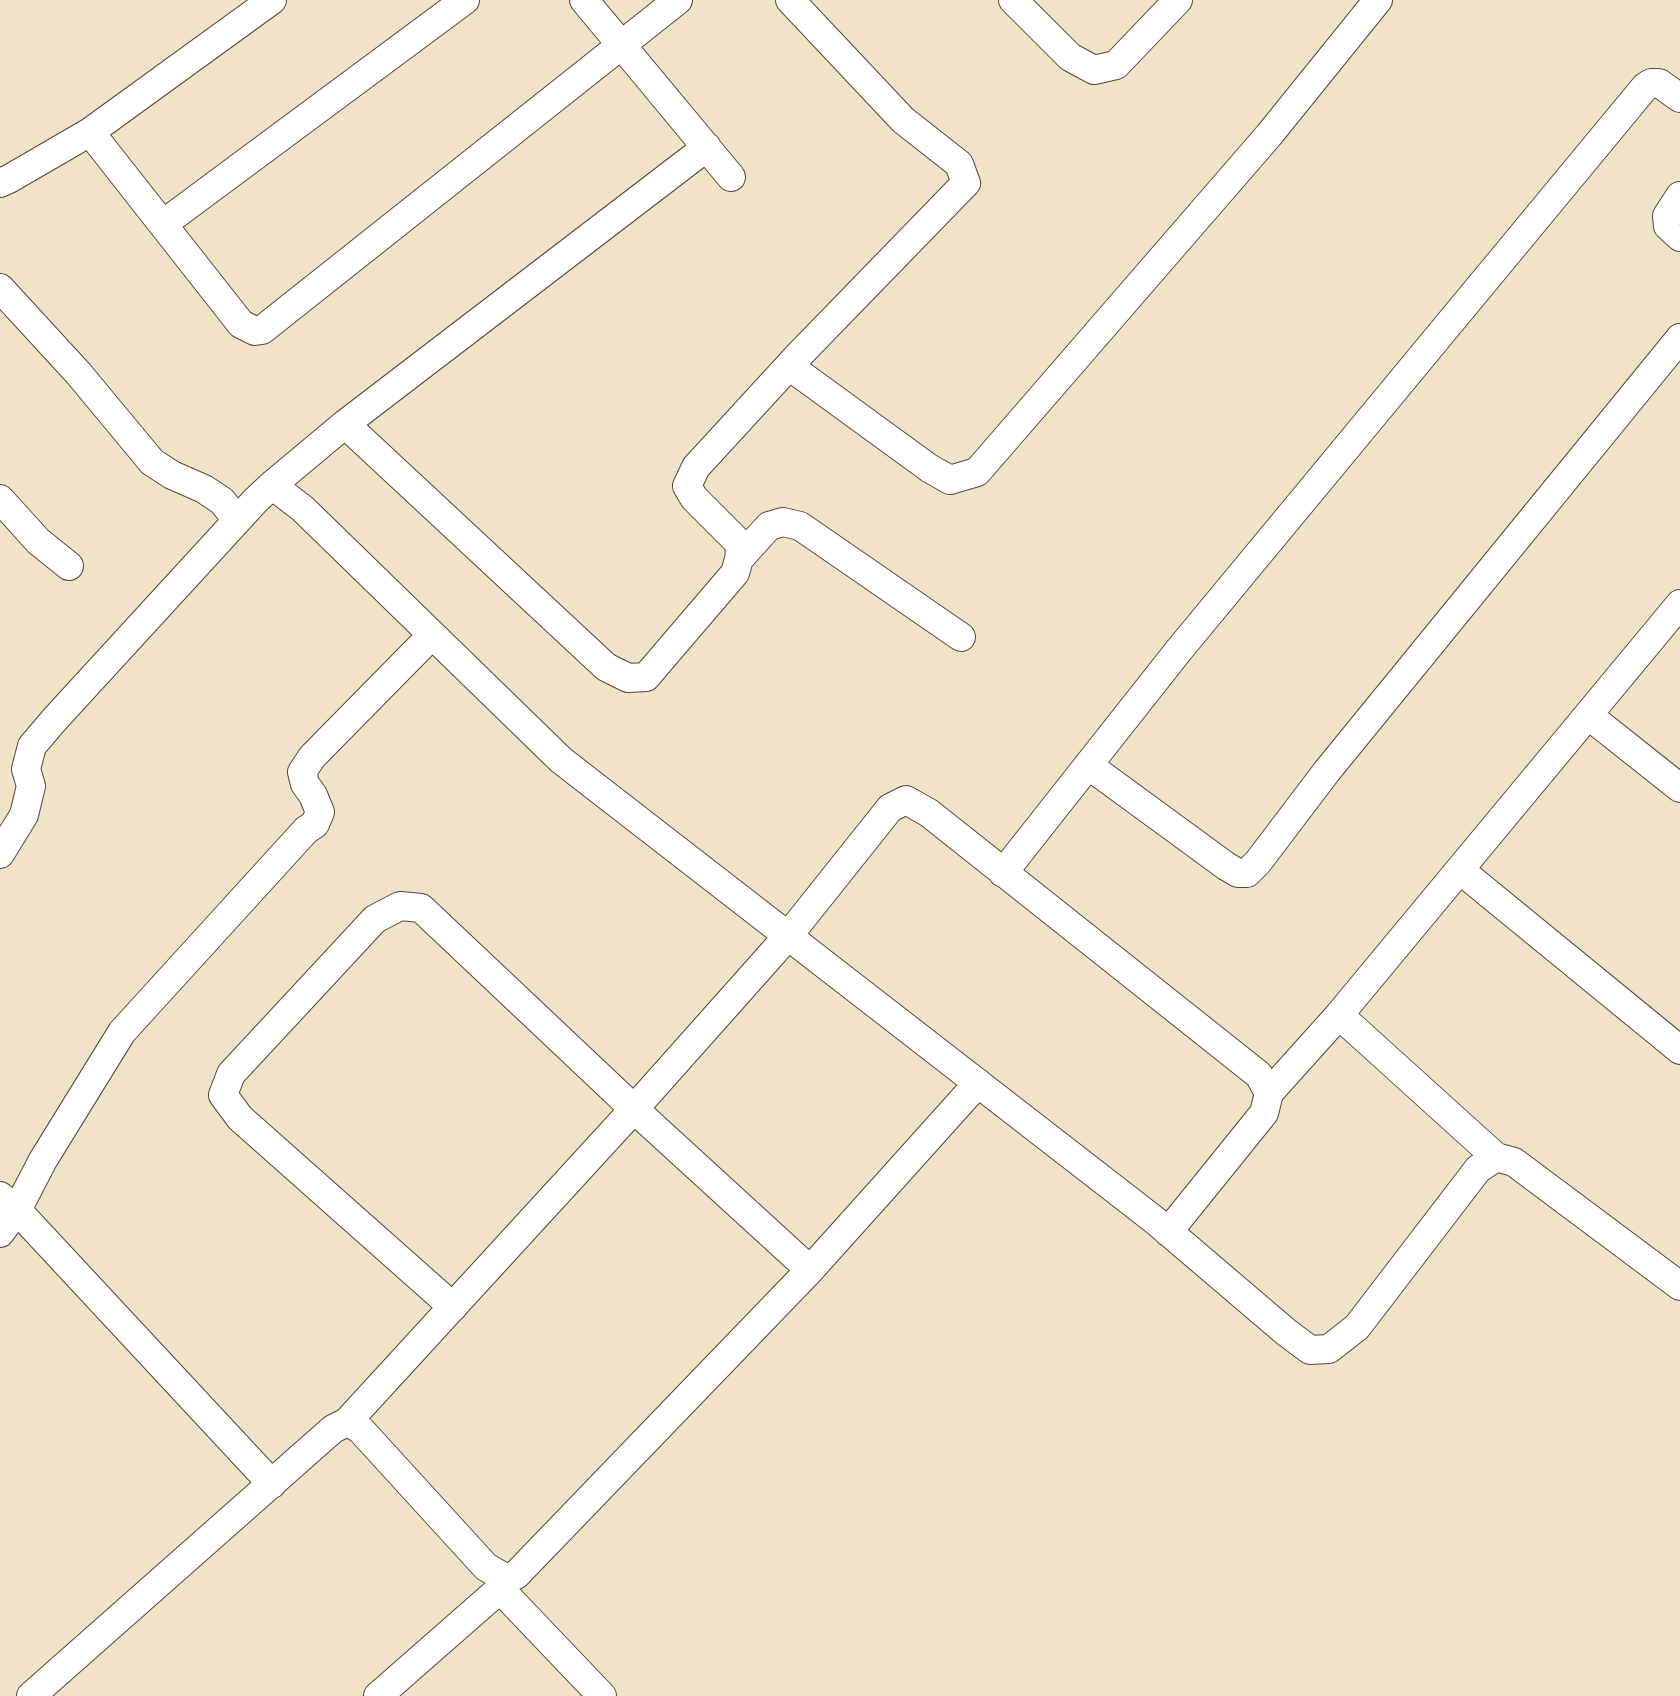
<!DOCTYPE html>
<style>
body{margin:0}
canvas{display:block;background:#f1e3c8}
</style>
<canvas width="1680" height="1696"></canvas>
<script>
const c = document.querySelector('canvas').getContext('2d');
c.lineJoin = 'round';
function toPath(rows) {
  const path = new Path2D();
  for (const r of rows) {
    path.moveTo(r[0], r[1]);
    for (let i = 2; i < r.length; i += 2) path.lineTo(r[i], r[i + 1]);
  }
  return path;
}
function stroke(path, color, width, dash) {
  c.strokeStyle = color;
  c.lineWidth = width;
  c.lineCap = dash ? 'butt' : 'round';
  c.setLineDash(dash || []);
  c.stroke(path);
}
const street = toPath([
 [584,0,731,177],
 [1013,0,1070,57,1094,70,1116,65,1178,0],
 [90,132,241,324,255,331,262,330,678,0],
 [0,183,9,179,90,132,272,0],
 [1680,196,1667,216,1668,226,1680,237],
 [163,224,465,0],
 [0,288,79,374,152,462,172,475,204,489,222,501,237,520],
 [789,366,929,468,950,480,977,472,1269,135,1378,0],
 [345,424,606,667,628,678,646,677,735,573,739,559,740,551,738,542,694,498,687,486,696,467,798,356,966,183,959,164,903,120,790,0],
 [272,485,345,424,707,147],
 [0,499,38,541,69,566],
 [739,559,769,526,783,522,800,526,961,637],
 [1588,715,1680,788],
 [1088,765,1226,866,1238,873,1247,873,1258,862,1327,771,1680,338],
 [0,854,24,815,31,786,26,769,32,746,55,719,255,501,272,485,303,509,561,760,1157,1222,1286,1332,1310,1350,1329,1349,1357,1327,1478,1169,1496,1157,1514,1162,1680,1286],
 [1460,870,1680,1050],
 [1003,873,1179,650,1645,87,1651,83,1659,83,1680,98],
 [1339,1015,1496,1157],
 [1269,1093,1339,1015,1680,604],
 [0,1196,17,1210,43,1160,122,1032,306,830,315,824,320,812,313,795,305,784,302,772,312,757,432,635],
 [0,1233,17,1210,272,1484],
 [453,1307,240,1118,223,1095,231,1074,375,919,400,906,421,908,634,1109,810,1270],
 [347,1422,634,1109,788,936,890,808,906,800,929,813,1259,1075,1269,1093,1264,1113,1168,1232],
 [500,1589,602,1696],
 [31,1696,333,1429,347,1422,360,1429,486,1567,507,1579,516,1575,810,1270,978,1083],
 [378,1696,500,1589,507,1579]
]);
stroke(street, '#564638', 30);
stroke(street, '#fff', 28);
</script>
